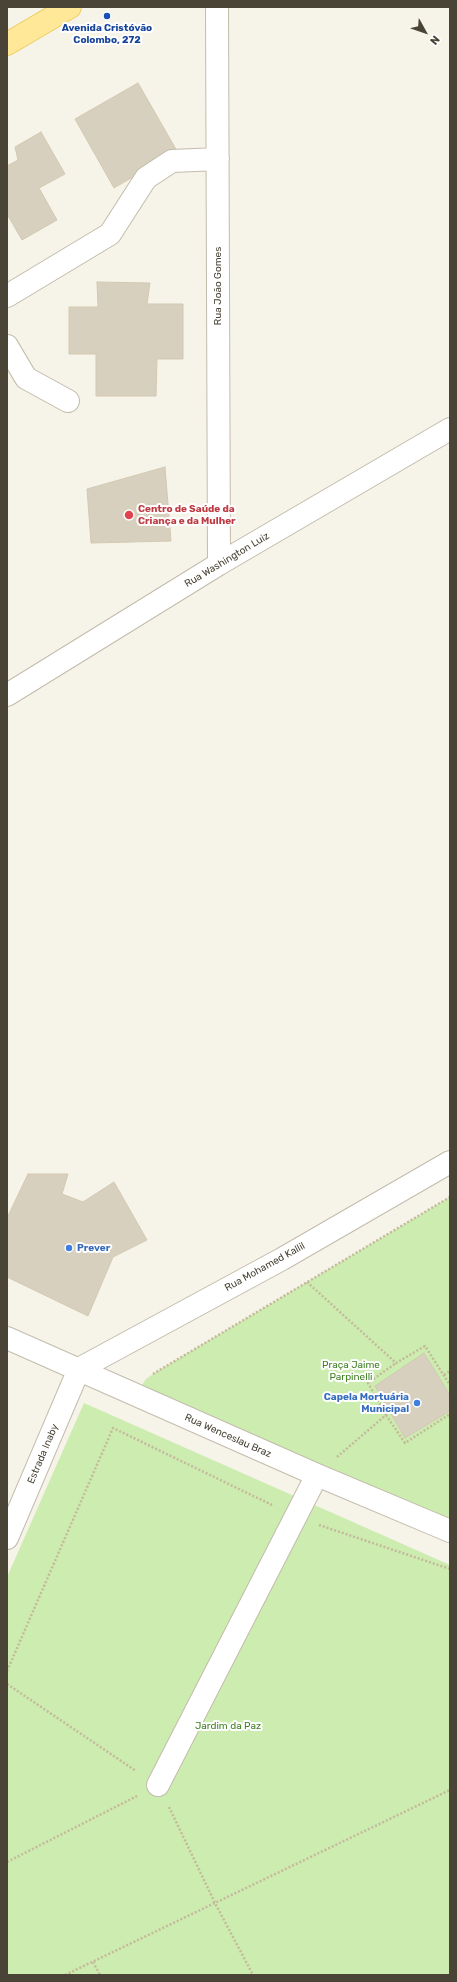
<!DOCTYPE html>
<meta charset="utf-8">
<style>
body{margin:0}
#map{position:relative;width:457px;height:1982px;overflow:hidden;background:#f6f3e9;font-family:Rubik,sans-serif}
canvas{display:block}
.frame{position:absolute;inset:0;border:8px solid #4a4437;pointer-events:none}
.north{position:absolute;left:405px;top:12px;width:40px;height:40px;-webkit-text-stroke:3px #fff;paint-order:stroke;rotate:130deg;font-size:11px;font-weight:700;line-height:16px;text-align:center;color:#4a4437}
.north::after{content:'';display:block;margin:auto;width:14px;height:18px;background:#4a4437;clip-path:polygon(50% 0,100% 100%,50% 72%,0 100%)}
</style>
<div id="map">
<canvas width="457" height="1982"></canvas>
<div class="frame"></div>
<div class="north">N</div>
</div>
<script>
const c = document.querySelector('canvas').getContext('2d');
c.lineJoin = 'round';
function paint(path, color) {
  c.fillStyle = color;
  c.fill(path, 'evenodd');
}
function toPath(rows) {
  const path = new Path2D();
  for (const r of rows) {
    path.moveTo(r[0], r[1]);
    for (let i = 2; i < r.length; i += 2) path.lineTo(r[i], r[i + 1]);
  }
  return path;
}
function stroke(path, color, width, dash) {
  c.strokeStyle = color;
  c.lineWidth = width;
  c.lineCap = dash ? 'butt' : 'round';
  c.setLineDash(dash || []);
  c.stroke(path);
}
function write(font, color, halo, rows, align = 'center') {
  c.font = font + ' Rubik,sans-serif';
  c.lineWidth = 4;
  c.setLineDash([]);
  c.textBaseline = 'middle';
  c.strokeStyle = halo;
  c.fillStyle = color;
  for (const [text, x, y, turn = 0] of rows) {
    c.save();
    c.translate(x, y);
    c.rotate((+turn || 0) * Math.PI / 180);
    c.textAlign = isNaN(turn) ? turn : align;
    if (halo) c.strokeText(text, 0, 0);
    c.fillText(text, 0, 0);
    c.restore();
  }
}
const green = toPath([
 [450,1197,450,1521,145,1391,142,1385,146,1379,156,1372],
 [84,1403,450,1565,450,1975,7,1975,7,1577]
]);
const building = toPath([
 [138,83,177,151,114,188,75,119,138,83],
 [41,132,65,174,39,188,57,220,22,240,7,214,7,166,18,160,15,147,41,132],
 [97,282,150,283,147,304,183,304,183,359,157,359,156,396,96,396,96,354,69,354,69,307,98,307,97,282],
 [165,467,171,541,91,543,87,489,165,467],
 [28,1174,68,1174,62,1194,83,1202,114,1182,147,1240,113,1257,88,1316,7,1277,7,1218,28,1174],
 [424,1353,450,1395,450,1411,405,1438,375,1386,424,1353]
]);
const path = toPath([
 [307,1282,396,1363,425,1346,450,1385],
 [153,1374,450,1197],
 [444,1375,450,1371],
 [386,1415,405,1443,450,1414],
 [337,1457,386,1415,368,1383,396,1363],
 [319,1525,450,1569],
 [7,1671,113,1428,272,1505],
 [7,1684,136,1771],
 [169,1807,215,1903,253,1975],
 [7,1862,137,1796],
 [93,1962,100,1975],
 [65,1975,450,1790]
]);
const minor = toPath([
 [217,7,219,564],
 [7,296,110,234,146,178,172,161,218,159],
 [7,346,26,378,68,401],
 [7,695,219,564,450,429],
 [7,1338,317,1475,450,1531],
 [7,1538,79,1369,282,1259,450,1162],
 [158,1785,317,1475]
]);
const major = toPath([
 [7,44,70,7]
]);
const markers = [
 [107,16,4,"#1a4fb4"],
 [129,515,5,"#e0444e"],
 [69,1248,4,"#3f7fe0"],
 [417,1403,4,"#3f7fe0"]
];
const transitNames = [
 ["Avenida Cristóvão",107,28],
 ["Colombo, 272",107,40]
];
const streetNames = [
 ["Rua João Gomes",218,286,-90],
 ["Rua Washington Luiz",227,560,-31],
 ["Rua Mohamed Kallil",265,1267,-29],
 ["Rua Wenceslau Braz",228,1436,24],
 ["Estrada Inaby",43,1454,-67]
];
const healthNames = [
 ["Centro de Saúde da",138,509],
 ["Criança e da Mulher",138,521]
];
const shopNames = [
 ["Prever",77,1248],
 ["Capela Mortuária",409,1397,"right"],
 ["Municipal",409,1409,"right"]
];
const parkNames = [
 ["Praça Jaime",351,1365],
 ["Parpinelli",351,1377],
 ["Jardim da Paz",228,1726]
];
paint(green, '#cdecb0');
paint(building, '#d8d0be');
stroke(building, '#d3c8b1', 1);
stroke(minor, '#c2bcab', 24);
stroke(major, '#eccc61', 24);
stroke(path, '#c5b99b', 2.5, [2, 2]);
stroke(minor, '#fff', 22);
stroke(major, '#ffe999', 22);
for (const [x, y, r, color] of markers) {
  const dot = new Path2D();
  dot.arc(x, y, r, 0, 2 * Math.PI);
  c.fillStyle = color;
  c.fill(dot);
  stroke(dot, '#fff', 1.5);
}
write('bold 10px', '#164399', '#fff', transitNames);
write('10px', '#4a4437', '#fff', streetNames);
write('bold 10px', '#be3a42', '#fff', healthNames, 'left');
write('bold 10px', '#366cbe', '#fff', shopNames, 'left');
write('10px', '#418125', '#fff', parkNames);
</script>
